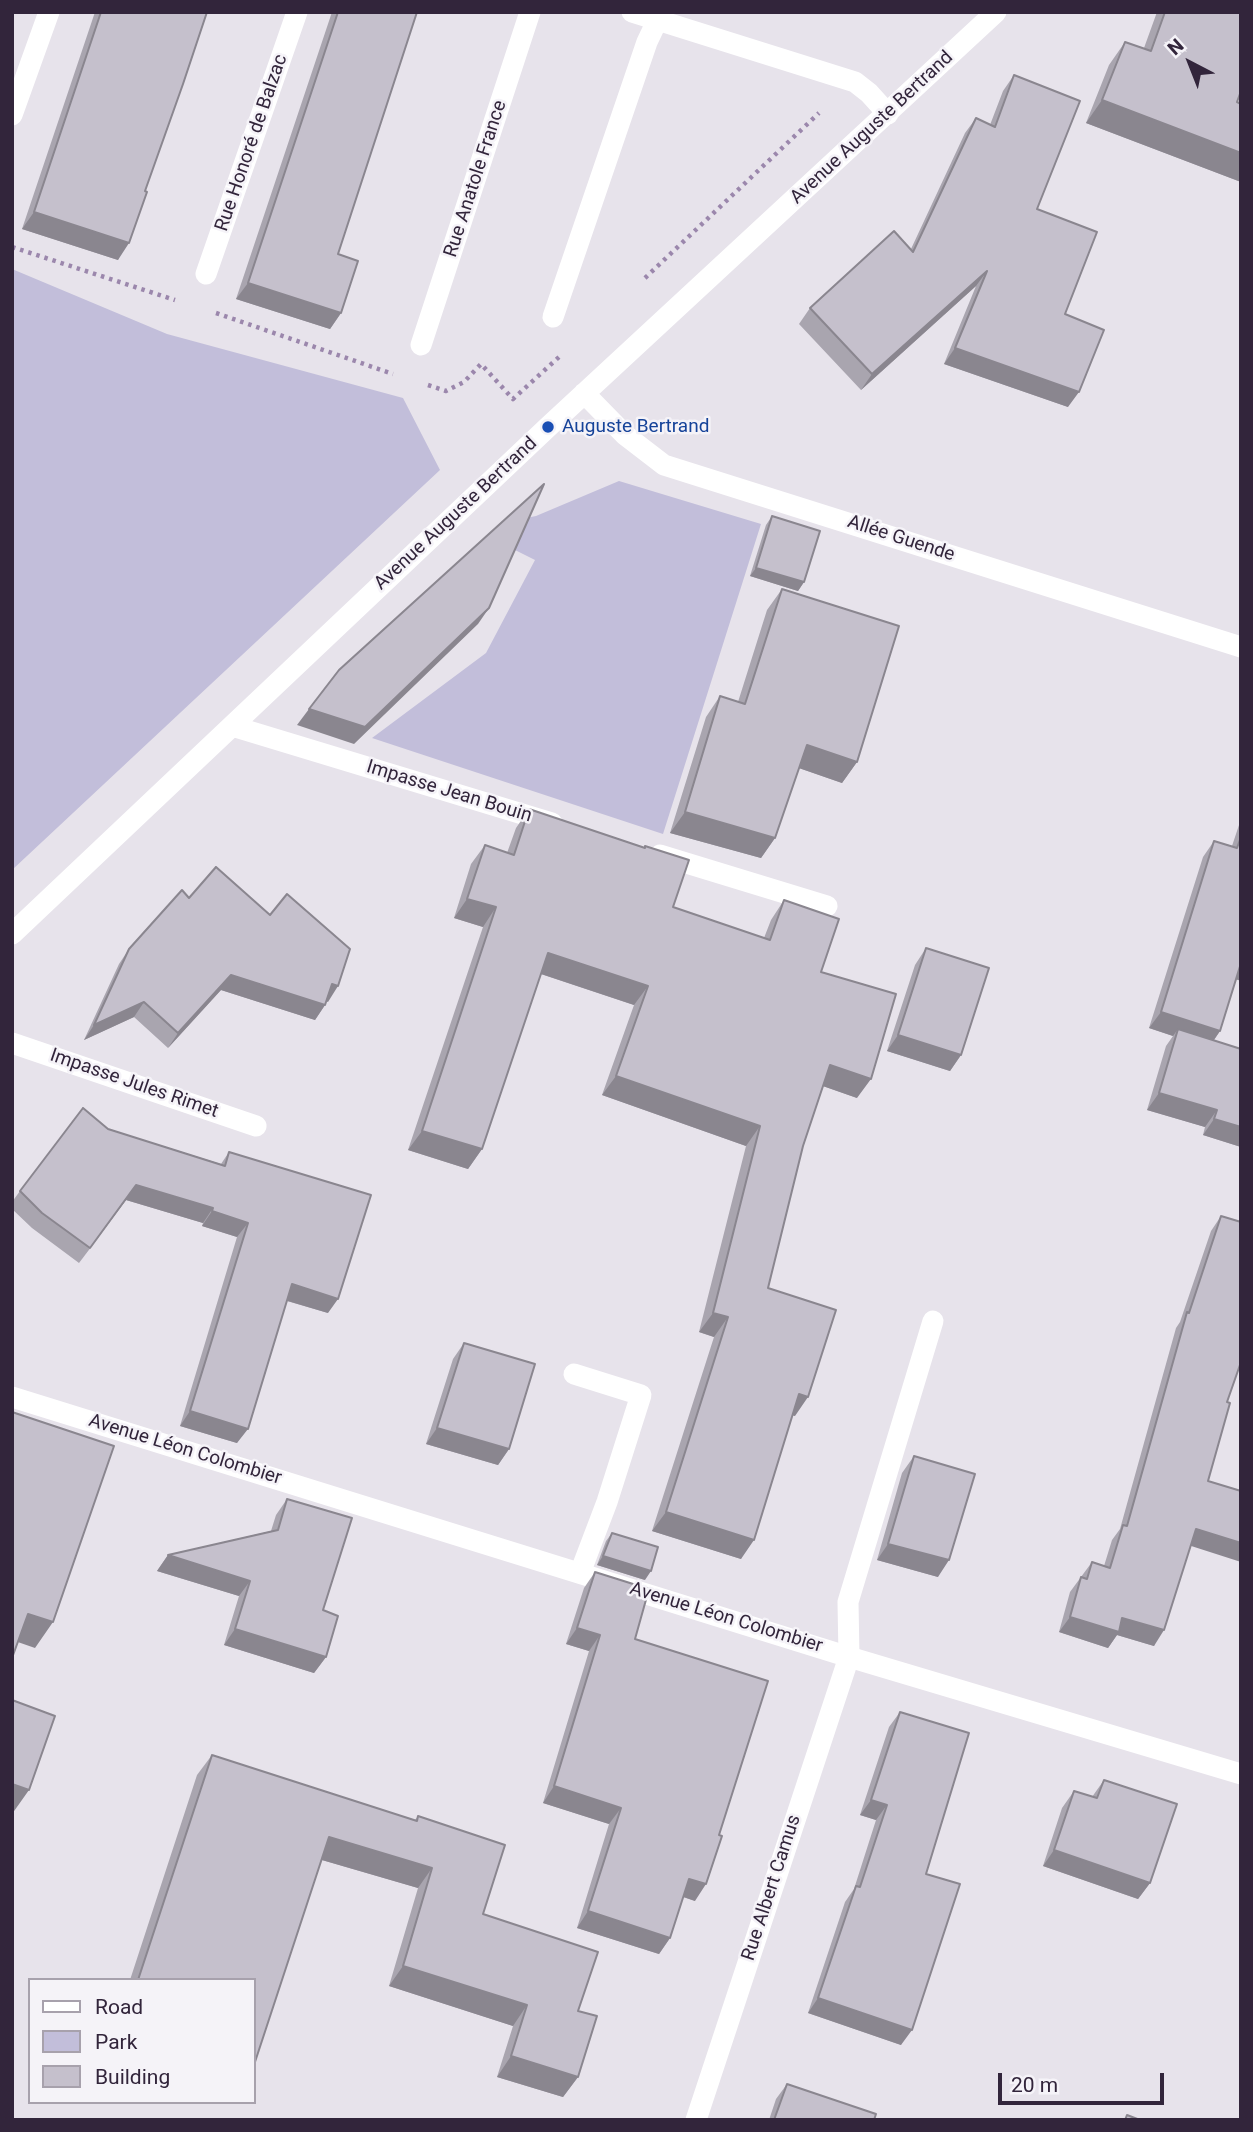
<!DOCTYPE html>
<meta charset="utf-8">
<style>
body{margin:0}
#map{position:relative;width:1253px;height:2132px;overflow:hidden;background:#e7e3eb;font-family:Roboto,sans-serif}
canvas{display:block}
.frame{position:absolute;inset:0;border:14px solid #32253b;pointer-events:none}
.legend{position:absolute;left:28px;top:1978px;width:228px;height:126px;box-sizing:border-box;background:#f5f3f8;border:2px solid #a7a1ac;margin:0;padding:9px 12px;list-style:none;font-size:21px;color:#32253b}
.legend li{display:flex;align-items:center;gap:14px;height:35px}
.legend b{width:35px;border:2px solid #a7a1ac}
.north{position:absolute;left:1155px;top:28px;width:70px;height:70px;-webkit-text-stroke:5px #f5f3f8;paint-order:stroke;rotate:318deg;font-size:19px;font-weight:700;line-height:28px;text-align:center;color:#32253b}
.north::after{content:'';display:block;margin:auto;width:24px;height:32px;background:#32253b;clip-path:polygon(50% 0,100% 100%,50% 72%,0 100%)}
.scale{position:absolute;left:998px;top:2073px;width:166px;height:32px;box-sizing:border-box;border:4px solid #32253b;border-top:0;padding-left:9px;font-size:21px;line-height:24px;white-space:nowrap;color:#32253b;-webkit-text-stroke:5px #f5f3f8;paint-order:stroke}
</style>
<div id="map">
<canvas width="1253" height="2132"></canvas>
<div class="frame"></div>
<ul class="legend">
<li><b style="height:9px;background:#fff"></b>Road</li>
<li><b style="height:19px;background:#c2beda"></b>Park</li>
<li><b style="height:19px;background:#c5c0cc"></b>Building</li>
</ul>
<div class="north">N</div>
<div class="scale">20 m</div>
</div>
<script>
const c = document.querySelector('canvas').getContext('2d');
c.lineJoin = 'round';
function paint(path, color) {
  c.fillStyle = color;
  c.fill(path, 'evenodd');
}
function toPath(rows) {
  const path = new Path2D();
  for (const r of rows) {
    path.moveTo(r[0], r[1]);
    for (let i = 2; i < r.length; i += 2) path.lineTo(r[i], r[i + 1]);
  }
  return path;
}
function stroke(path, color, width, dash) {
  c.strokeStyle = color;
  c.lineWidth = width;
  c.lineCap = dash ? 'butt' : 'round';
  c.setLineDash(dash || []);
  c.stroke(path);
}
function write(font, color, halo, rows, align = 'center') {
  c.font = font + ' Roboto,sans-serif';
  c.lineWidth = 5;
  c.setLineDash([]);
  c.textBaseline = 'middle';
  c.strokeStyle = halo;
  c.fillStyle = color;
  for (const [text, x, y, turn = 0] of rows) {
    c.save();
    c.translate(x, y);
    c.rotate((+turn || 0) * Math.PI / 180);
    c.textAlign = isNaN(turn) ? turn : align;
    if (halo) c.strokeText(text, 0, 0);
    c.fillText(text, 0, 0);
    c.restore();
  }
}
const green = toPath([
 [12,269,167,334,403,398,440,470,12,870],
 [619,481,761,524,663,834,372,738,486,653,535,560,501,543,511,521,536,516]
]);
const path = toPath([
 [12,247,175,300],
 [645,278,819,113],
 [216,313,393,374],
 [428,385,446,391,464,382,481,364,513,399,559,357]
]);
const lane = toPath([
 [553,317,647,42,657,21],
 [574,1374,641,1395,607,1502,580,1573],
 [849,1657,848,1602,933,1321]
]);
const street = toPath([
 [632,12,855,82,869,93,888,114],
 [12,115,49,12],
 [206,274,297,12],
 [421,345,530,12],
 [584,393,625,435,664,465,1241,647],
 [232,726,552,823],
 [660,855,827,906],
 [12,934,548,427,996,12],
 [12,1043,256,1126],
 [12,1397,849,1657,1241,1774],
 [696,2120,849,1657]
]);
const wall = toPath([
 [95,12,207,12,118,260,22,229],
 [332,12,417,12,338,254,341,313,330,329,236,299],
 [1157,12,1241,12,1237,102,1241,104,1241,182,1086,123,1109,65,1125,42,1144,48],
 [1014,75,1037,209,1065,314,1068,407,944,364,976,286,861,390,799,324,810,308,911,249,965,133,976,118,990,125,1003,91],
 [772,516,804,582,798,591,750,576,766,525],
 [782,589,857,762,842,783,799,768,775,838,761,858,670,833,706,717,720,696,738,702,767,610],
 [529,809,673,907,764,938,771,920,784,900,821,972,857,1098,823,1086,803,1146,768,1288,795,1416,792,1415,741,1559,652,1531,714,1337,699,1332,746,1146,602,1095,634,1005,541,974,482,1149,468,1169,408,1150,483,927,454,918,471,864,485,845,507,853,516,828],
 [1241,819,1241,981,1236,979,1220,1031,1214,1040,1241,1049,1241,1147,1203,1135,1205,1127,1147,1110,1166,1046,1173,1036,1149,1028,1203,857,1214,841,1232,846],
 [189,898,328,1002,326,1001,325,1005,315,1020,221,990,168,1048,134,1017,84,1040,119,964,129,949],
 [926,948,961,1055,950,1071,887,1051,915,965],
 [108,1129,221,1164,229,1152,328,1313,287,1301,237,1443,180,1426,237,1237,202,1226,203,1223,126,1200,79,1263,32,1228,12,1209,12,1202,20,1191],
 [1221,1216,1227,1402,1191,1546,1154,1646,1117,1635,1108,1648,1059,1632,1070,1592,1092,1562,1104,1566,1112,1540,1120,1529,1176,1328,1180,1322,1211,1231],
 [464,1343,509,1449,498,1465,426,1444,453,1359],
 [914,1456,938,1577,877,1560,902,1473],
 [287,1499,323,1610,326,1657,314,1673,224,1645,239,1596,157,1571,168,1555,271,1531,276,1515],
 [612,1533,645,1580,597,1565,606,1541],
 [595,1572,635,1639,695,1901,683,1897,670,1938,659,1954,577,1928,609,1824,543,1803,589,1651,566,1644,584,1588],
 [900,1712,926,1874,901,2045,808,2013,845,1902,854,1889,876,1820,860,1815,889,1727],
 [212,1755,415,1820,418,1816,483,1914,578,2011,578,2077,563,2097,497,2077,513,2026,389,1986,418,1888,322,1860,254,1980,130,1980,197,1775],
 [1104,1780,1150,1883,1138,1899,1043,1866,1062,1808,1074,1791,1092,1797],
 [787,2084,874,2120,769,2120,776,2099]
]);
const shadedWall = toPath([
 [1102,100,1241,153,1241,182,1086,123],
 [34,212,129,243,118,260,22,229],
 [987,271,976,286,861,390,872,374],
 [248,283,341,313,330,329,236,299],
 [955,348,1079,392,1068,407,944,364],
 [756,568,804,582,798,591,750,576],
 [489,608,478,624,354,744,297,725,309,709],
 [807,745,857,762,842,783,793,766],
 [685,812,775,838,761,858,670,833],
 [467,899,496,907,483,927,454,918],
 [548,953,648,986,634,1005,535,972],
 [1241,962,1241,981,1230,977],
 [231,975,325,1005,315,1020,221,990,168,1048,178,1033],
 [332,984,338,986,328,1002,321,999],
 [144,1002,134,1017,84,1040,94,1025],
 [1161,1012,1220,1031,1209,1047,1178,1029,1173,1036,1149,1028],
 [898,1035,961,1055,950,1071,887,1051],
 [830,1065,871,1079,857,1098,817,1084],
 [616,1076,760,1126,746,1146,602,1095],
 [1159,1093,1217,1110,1205,1127,1147,1110],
 [1214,1119,1241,1127,1241,1147,1203,1135],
 [422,1131,482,1149,468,1169,408,1150],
 [136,1185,213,1208,203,1223,126,1200,79,1263],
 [212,1211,248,1223,237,1237,202,1226],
 [292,1284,338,1299,328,1313,281,1299],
 [713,1313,728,1317,714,1337,699,1332],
 [799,1394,808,1397,795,1416,785,1413],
 [190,1411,248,1429,237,1443,180,1426],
 [437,1428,509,1449,498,1465,426,1444],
 [666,1512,754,1540,741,1559,652,1531],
 [1196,1529,1241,1543,1241,1562,1185,1544],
 [888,1544,949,1560,938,1577,877,1560],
 [168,1555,250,1581,239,1596,157,1571],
 [603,1556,651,1571,645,1580,597,1565],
 [28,1614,53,1622,35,1648,12,1640],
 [1070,1617,1122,1618,1164,1630,1154,1646,1117,1635,1108,1648,1059,1632],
 [577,1628,600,1635,589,1651,566,1644],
 [235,1629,326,1657,314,1673,224,1645],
 [12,1784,29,1790,12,1814],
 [554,1786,621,1808,609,1824,543,1803],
 [871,1800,887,1805,876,1820,860,1815],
 [329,1837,432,1868,418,1888,315,1858],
 [1054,1850,1150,1883,1138,1899,1043,1866],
 [689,1879,706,1884,695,1901,678,1895],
 [588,1911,670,1938,659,1954,577,1928],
 [403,1966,527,2005,513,2026,389,1986],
 [818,1998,912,2030,901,2045,808,2013],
 [511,2056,578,2077,563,2097,497,2077]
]);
const building = toPath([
 [101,12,207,12,183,84,145,191,147,192,129,243,34,212,101,12],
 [338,12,417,12,338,254,358,261,341,313,248,283,338,12],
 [1165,12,1241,12,1241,91,1237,102,1241,104,1241,153,1102,100,1125,42,1151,51,1165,12],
 [1014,75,1080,101,1037,209,1097,232,1065,314,1104,330,1079,392,955,348,987,271,872,374,810,308,894,231,913,252,976,118,995,127,1014,75],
 [544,484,489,608,365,727,309,709,339,670,544,484],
 [772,516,820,531,804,582,756,568,772,516],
 [782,589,899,626,857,762,807,745,775,838,685,812,720,696,745,704,782,589],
 [529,809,645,848,645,846,689,860,673,907,770,940,784,900,839,919,821,972,896,994,871,1079,830,1065,803,1146,768,1288,836,1310,808,1397,799,1394,754,1540,666,1512,728,1317,713,1313,760,1126,616,1076,648,986,548,953,482,1149,422,1131,496,907,467,899,485,845,514,855,529,809],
 [1241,837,1241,963,1220,1031,1161,1012,1214,841,1237,848,1241,837],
 [216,867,270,915,287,894,350,949,338,986,332,984,325,1005,231,975,178,1033,144,1002,94,1025,129,949,182,890,189,898,216,867],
 [926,948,989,968,961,1055,898,1035,926,948],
 [1178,1029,1241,1049,1241,1127,1214,1119,1217,1110,1159,1093,1178,1029],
 [83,1108,108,1129,225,1166,229,1152,371,1195,338,1299,292,1284,248,1429,190,1411,248,1223,212,1211,213,1208,136,1185,90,1248,42,1213,20,1191,83,1108],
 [1221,1216,1241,1222,1241,1362,1227,1402,1230,1403,1208,1481,1241,1491,1241,1543,1196,1529,1164,1630,1122,1618,1119,1632,1070,1617,1081,1577,1087,1579,1092,1562,1110,1568,1123,1525,1127,1526,1187,1312,1189,1313,1221,1216],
 [464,1343,535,1364,509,1449,437,1428,464,1343],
 [12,1412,114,1446,53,1622,28,1614,12,1658,12,1412],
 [914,1456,975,1474,949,1560,888,1544,914,1456],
 [287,1499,352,1518,323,1610,338,1616,326,1657,235,1629,250,1581,168,1555,278,1530,287,1499],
 [612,1533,658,1547,651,1571,603,1556,612,1533],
 [595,1572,649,1589,635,1639,768,1681,719,1835,722,1836,706,1884,689,1879,670,1938,588,1911,621,1808,554,1786,600,1635,577,1628,595,1572],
 [12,1700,55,1716,29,1790,12,1784,12,1700],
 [900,1712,969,1733,926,1874,960,1884,912,2030,818,1998,856,1886,860,1887,887,1805,871,1800,900,1712],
 [212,1755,417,1821,418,1816,505,1845,483,1914,598,1952,578,2011,597,2016,578,2077,511,2056,527,2005,403,1966,432,1868,329,1837,254,2065,254,1980,138,1980,212,1755],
 [1104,1780,1177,1804,1150,1883,1054,1850,1074,1791,1097,1798,1104,1780],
 [787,2084,876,2114,874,2120,774,2120,787,2084],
 [1127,2115,1140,2120,1125,2120,1127,2115]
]);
const markers = [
 [548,427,7,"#1a4fb4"]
];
const streetNames = [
 ["Avenue Auguste Bertrand",872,128,-43],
 ["Rue Honoré de Balzac",252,143,-71],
 ["Rue Anatole France",476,179,-72],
 ["Avenue Auguste Bertrand",456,514,-43],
 ["Allée Guende",901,539,18],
 ["Impasse Jean Bouin",449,792,17],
 ["Impasse Jules Rimet",134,1084,19],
 ["Avenue Léon Colombier",185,1450,17],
 ["Avenue Léon Colombier",726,1618,17],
 ["Rue Albert Camus",772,1888,-72]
];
const transitNames = [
 ["Auguste Bertrand",562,427]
];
paint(green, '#c2beda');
stroke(path, '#9b87ac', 4.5, [3.5, 5]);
stroke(lane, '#fff', 21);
stroke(street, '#fff', 21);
paint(wall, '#a9a5af');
paint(shadedWall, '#8a868f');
paint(building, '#c5c0cc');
stroke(building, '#8a868f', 2);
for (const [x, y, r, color] of markers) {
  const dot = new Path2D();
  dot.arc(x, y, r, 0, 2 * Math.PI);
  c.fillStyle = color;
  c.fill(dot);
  stroke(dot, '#f5f3f8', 2.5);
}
write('19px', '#32253b', '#f5f3f8', streetNames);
write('19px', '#164399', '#f5f3f8', transitNames, 'left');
</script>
